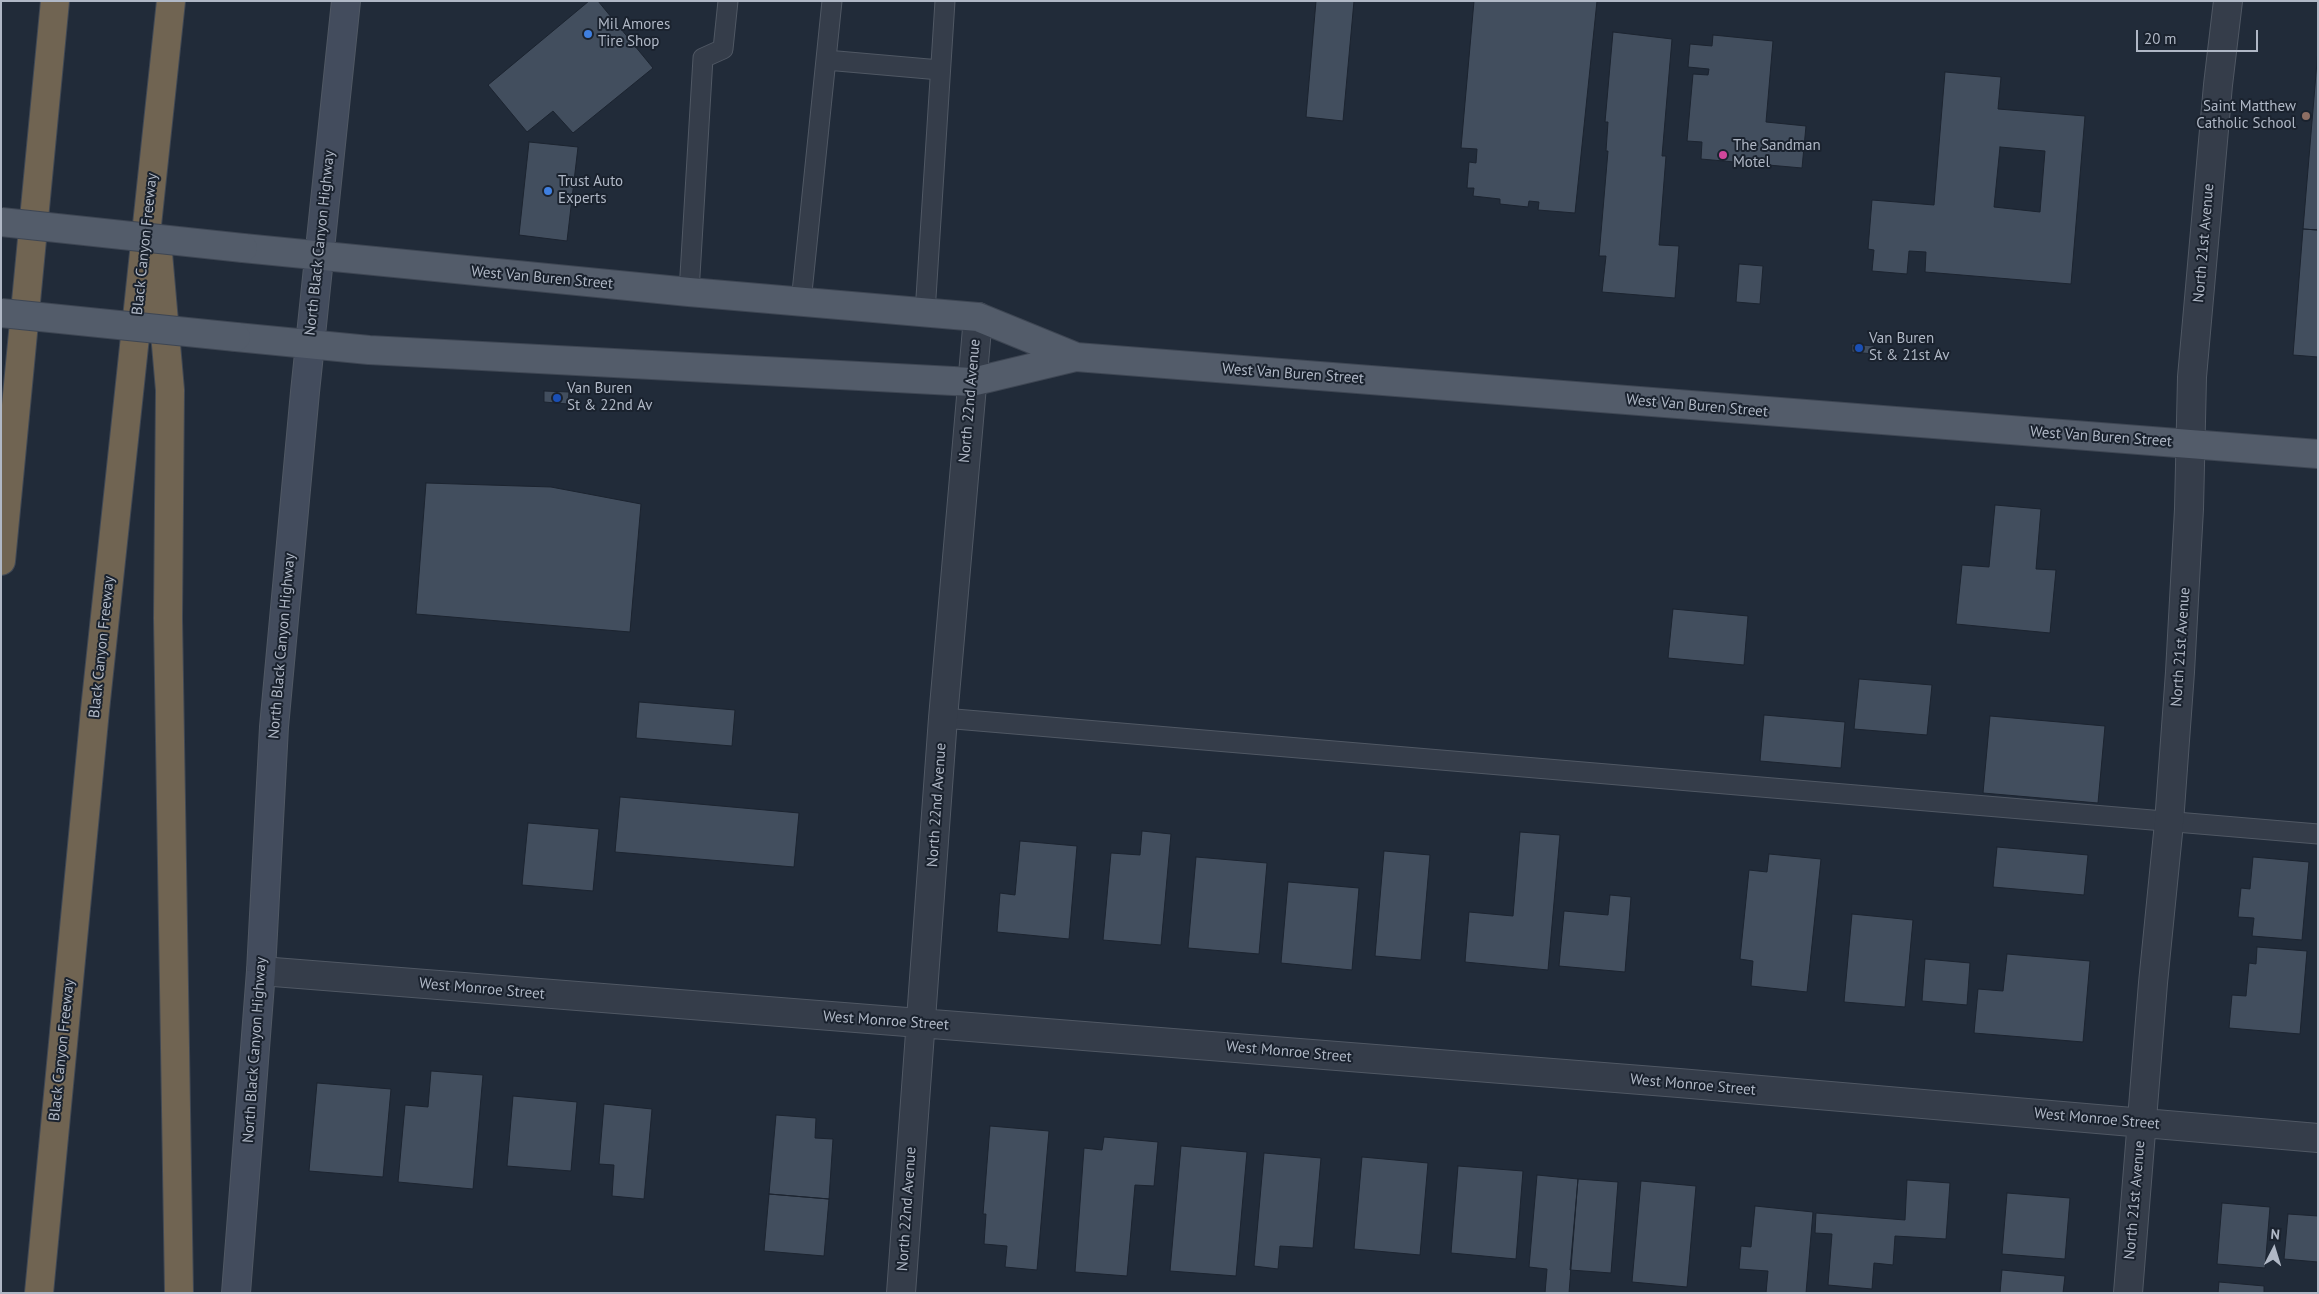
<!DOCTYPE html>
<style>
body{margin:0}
#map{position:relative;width:2319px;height:1294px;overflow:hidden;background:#212b39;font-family:"PT Sans",sans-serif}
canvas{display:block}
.frame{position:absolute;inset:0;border:2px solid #b0b8c6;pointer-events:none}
.north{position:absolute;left:2249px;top:1224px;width:50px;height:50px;-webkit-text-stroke:4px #1a222e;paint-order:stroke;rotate:5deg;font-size:14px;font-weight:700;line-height:20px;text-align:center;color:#b0b8c6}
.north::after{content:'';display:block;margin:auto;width:18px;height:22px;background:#b0b8c6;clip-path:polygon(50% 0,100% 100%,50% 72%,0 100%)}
.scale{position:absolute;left:2136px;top:30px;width:122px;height:22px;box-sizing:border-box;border:2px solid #b0b8c6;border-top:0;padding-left:6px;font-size:15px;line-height:18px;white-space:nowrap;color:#b0b8c6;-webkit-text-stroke:4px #1a222e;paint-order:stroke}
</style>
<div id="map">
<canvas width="2319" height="1294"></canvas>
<div class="frame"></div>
<div class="north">N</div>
<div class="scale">20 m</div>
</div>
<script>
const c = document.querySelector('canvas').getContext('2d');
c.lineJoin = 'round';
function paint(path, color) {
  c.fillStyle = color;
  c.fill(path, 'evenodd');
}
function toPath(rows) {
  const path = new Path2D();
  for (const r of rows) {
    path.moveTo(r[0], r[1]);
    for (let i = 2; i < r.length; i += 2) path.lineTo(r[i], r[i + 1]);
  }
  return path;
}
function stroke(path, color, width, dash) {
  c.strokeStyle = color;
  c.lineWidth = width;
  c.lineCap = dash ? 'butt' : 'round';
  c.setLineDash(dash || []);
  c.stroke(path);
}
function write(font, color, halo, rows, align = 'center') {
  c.font = font + ' "PT Sans",sans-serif';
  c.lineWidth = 4;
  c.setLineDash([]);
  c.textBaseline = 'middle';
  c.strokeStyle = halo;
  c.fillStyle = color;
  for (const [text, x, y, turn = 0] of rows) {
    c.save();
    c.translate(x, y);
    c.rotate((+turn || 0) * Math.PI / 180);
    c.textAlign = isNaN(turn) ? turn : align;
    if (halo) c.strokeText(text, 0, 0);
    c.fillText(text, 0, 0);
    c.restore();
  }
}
const building = toPath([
 [589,1,598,1,653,68,573,133,553,111,527,132,488,85,589,1],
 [1316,1,1354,1,1343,121,1306,117,1316,1],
 [1474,1,1597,1,1575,213,1538,210,1539,202,1529,201,1528,207,1500,204,1500,199,1473,196,1474,188,1467,188,1469,162,1476,163,1477,149,1461,148,1474,1],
 [1613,32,1672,39,1662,156,1666,156,1659,245,1679,246,1675,298,1602,292,1606,256,1599,256,1608,151,1606,151,1608,122,1605,122,1613,32],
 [1713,35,1773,41,1766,122,1806,126,1802,168,1701,159,1702,142,1687,141,1693,74,1708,75,1709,69,1688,67,1690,44,1712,46,1713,35],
 [2318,50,2318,230,2303,229,2318,50],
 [1945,72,2001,77,1998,109,2085,116,2071,284,1925,272,1926,252,1909,251,1907,274,1872,271,1874,250,1868,249,1872,200,1934,205,1945,72],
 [2000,147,2045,151,2040,212,1994,207,2000,147],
 [529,142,578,147,567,241,519,235,529,142],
 [2303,229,2318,230,2318,357,2293,355,2303,229],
 [1739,264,1763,266,1760,304,1736,302,1739,264],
 [1852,344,1874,346,1874,354,1852,352,1852,344],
 [544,391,569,392,568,404,544,402,544,391],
 [426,483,551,487,641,504,630,632,416,614,426,483],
 [1995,505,2041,509,2036,569,2056,570,2050,633,1956,624,1962,565,1989,567,1995,505],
 [1673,609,1748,616,1744,665,1668,658,1673,609],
 [1859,679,1932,685,1927,735,1854,729,1859,679],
 [639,702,735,710,732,746,636,738,639,702],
 [1764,715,1845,722,1841,768,1760,761,1764,715],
 [1990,716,2105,726,2098,803,1983,793,1990,716],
 [620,797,799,813,794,867,615,852,620,797],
 [528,823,599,829,593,891,522,885,528,823],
 [1142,831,1171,834,1161,945,1103,940,1111,853,1140,855,1142,831],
 [1520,832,1560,835,1548,970,1465,962,1469,912,1513,916,1520,832],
 [1020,841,1077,846,1069,939,997,932,1000,893,1015,895,1020,841],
 [1997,847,2088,855,2084,895,1993,887,1997,847],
 [1384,851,1430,855,1421,960,1375,956,1384,851],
 [1769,854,1821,859,1807,992,1751,986,1753,961,1740,959,1749,870,1767,872,1769,854],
 [1196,857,1267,863,1259,954,1188,948,1196,857],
 [2253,857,2309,862,2302,940,2252,936,2254,918,2238,917,2241,888,2250,889,2253,857],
 [1288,882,1359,888,1352,970,1281,963,1288,882],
 [1610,895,1631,897,1625,972,1559,966,1564,911,1608,915,1610,895],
 [1852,914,1913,920,1905,1007,1844,1002,1852,914],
 [2257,947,2307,951,2300,1034,2229,1028,2232,995,2246,996,2249,963,2256,964,2257,947],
 [2007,954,2090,961,2083,1042,1974,1033,1978,989,2003,991,2007,954],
 [1925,959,1970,963,1967,1005,1922,1001,1925,959],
 [431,1071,483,1075,473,1189,398,1182,405,1105,428,1107,431,1071],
 [317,1083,391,1089,383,1177,309,1171,317,1083],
 [513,1096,577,1102,571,1171,507,1166,513,1096],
 [604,1104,652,1109,644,1199,612,1196,614,1165,599,1164,604,1104],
 [776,1115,816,1118,815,1138,833,1139,829,1199,769,1194,776,1115],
 [990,1126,1049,1131,1037,1270,1005,1267,1007,1246,984,1244,986,1214,983,1214,990,1126],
 [1104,1137,1158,1142,1154,1186,1135,1185,1127,1276,1075,1272,1084,1148,1102,1150,1104,1137],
 [1181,1146,1247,1152,1236,1276,1170,1271,1181,1146],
 [1264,1153,1321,1158,1313,1248,1280,1246,1278,1269,1254,1266,1264,1153],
 [1362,1157,1428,1163,1420,1255,1354,1249,1362,1157],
 [1458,1166,1523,1171,1516,1259,1451,1253,1458,1166],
 [1537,1175,1578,1179,1569,1293,1545,1293,1547,1269,1529,1267,1537,1175],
 [1578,1179,1618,1182,1611,1273,1570,1270,1578,1179],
 [1907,1180,1950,1183,1946,1239,1895,1236,1893,1265,1874,1263,1872,1289,1828,1285,1832,1234,1815,1233,1816,1213,1905,1220,1907,1180],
 [1641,1181,1696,1186,1687,1287,1632,1282,1641,1181],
 [2007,1193,2070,1198,2065,1259,2002,1254,2007,1193],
 [769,1194,829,1199,824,1256,764,1251,769,1194],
 [2222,1203,2270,1207,2265,1268,2217,1264,2222,1203],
 [1755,1206,1813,1212,1806,1293,1766,1293,1768,1271,1739,1269,1741,1246,1751,1247,1755,1206],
 [2288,1214,2318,1216,2318,1262,2284,1259,2288,1214],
 [2002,1270,2065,1276,2063,1293,2000,1293,2002,1270],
 [2219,1282,2264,1286,2264,1293,2218,1293,2219,1282]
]);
const lane = toPath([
 [826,60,940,70],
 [689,292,703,58,723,49,728,1],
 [801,302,832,1],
 [925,313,945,1],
 [943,718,2318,834]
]);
const street = toPath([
 [261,971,1679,1083,2318,1138],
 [901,1293,943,718,978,317],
 [2128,1293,2153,983,2169,823,2180,672,2189,509,2192,377,2218,85,2228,1]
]);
const secondary = toPath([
 [236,1293,261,971,274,727,305,392,346,1]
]);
const primary = toPath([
 [243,248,689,292,978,317,1076,357],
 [236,337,369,350,972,382,1076,357,2318,454]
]);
const highway = toPath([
 [157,242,170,390,168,618,179,1293],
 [1,561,55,1],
 [39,1293,95,710,171,1]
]);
const primaryBridge = toPath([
 [1,222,243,248],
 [1,313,236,337]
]);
const markers = [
 [588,34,5,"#3f7fe0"],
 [2306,116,5,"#8d6e63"],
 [1723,155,5,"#d1479c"],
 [548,191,5,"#3f7fe0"],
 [1859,348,5,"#1a4fb4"],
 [557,398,5,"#1a4fb4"]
];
const poiNames = [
 ["Mil Amores",598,25],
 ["Tire Shop",598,42],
 ["Saint Matthew",2296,107,"right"],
 ["Catholic School",2296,124,"right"],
 ["The Sandman",1733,146],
 ["Motel",1733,163],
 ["Trust Auto",558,182],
 ["Experts",558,199],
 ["Van Buren",1869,339],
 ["St & 21st Av",1869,356],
 ["Van Buren",567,389],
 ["St & 22nd Av",567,406]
];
const streetNames = [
 ["North Black Canyon Highway",320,243,-84],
 ["North 21st Avenue",2204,243,-85],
 ["Black Canyon Freeway",145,244,-84],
 ["West Van Buren Street",542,278,5],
 ["West Van Buren Street",1293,374,4],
 ["North 22nd Avenue",970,401,-85],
 ["West Van Buren Street",1697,406,5],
 ["West Van Buren Street",2101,437,4],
 ["North Black Canyon Highway",282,646,-85],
 ["Black Canyon Freeway",102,647,-84],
 ["North 21st Avenue",2181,647,-86],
 ["North 22nd Avenue",937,805,-86],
 ["West Monroe Street",482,989,5],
 ["West Monroe Street",886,1021,4],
 ["Black Canyon Freeway",62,1050,-84],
 ["North Black Canyon Highway",255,1050,-86],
 ["West Monroe Street",1289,1052,5],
 ["West Monroe Street",1693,1085,5],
 ["West Monroe Street",2097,1119,5],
 ["North 21st Avenue",2135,1200,-85],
 ["North 22nd Avenue",907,1209,-86]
];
paint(building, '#424e5e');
stroke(building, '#1c2430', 1);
stroke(lane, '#505864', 21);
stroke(street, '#505864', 30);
stroke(secondary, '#505864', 30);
stroke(primary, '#3e4653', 30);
stroke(highway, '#404854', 30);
stroke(lane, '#353d4a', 19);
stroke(street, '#353d4a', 28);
stroke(secondary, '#434c5d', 28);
stroke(primary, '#535c6a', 28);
stroke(highway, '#706452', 28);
stroke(primaryBridge, '#3e4653', 30, []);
stroke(primaryBridge, '#535c6a', 28);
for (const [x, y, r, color] of markers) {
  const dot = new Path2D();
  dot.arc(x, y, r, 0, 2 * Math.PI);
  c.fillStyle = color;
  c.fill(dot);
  stroke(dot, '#1a222e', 2);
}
write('15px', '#b0b8c6', '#1a222e', poiNames, 'left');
write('15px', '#b0b8c6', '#1a222e', streetNames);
</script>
